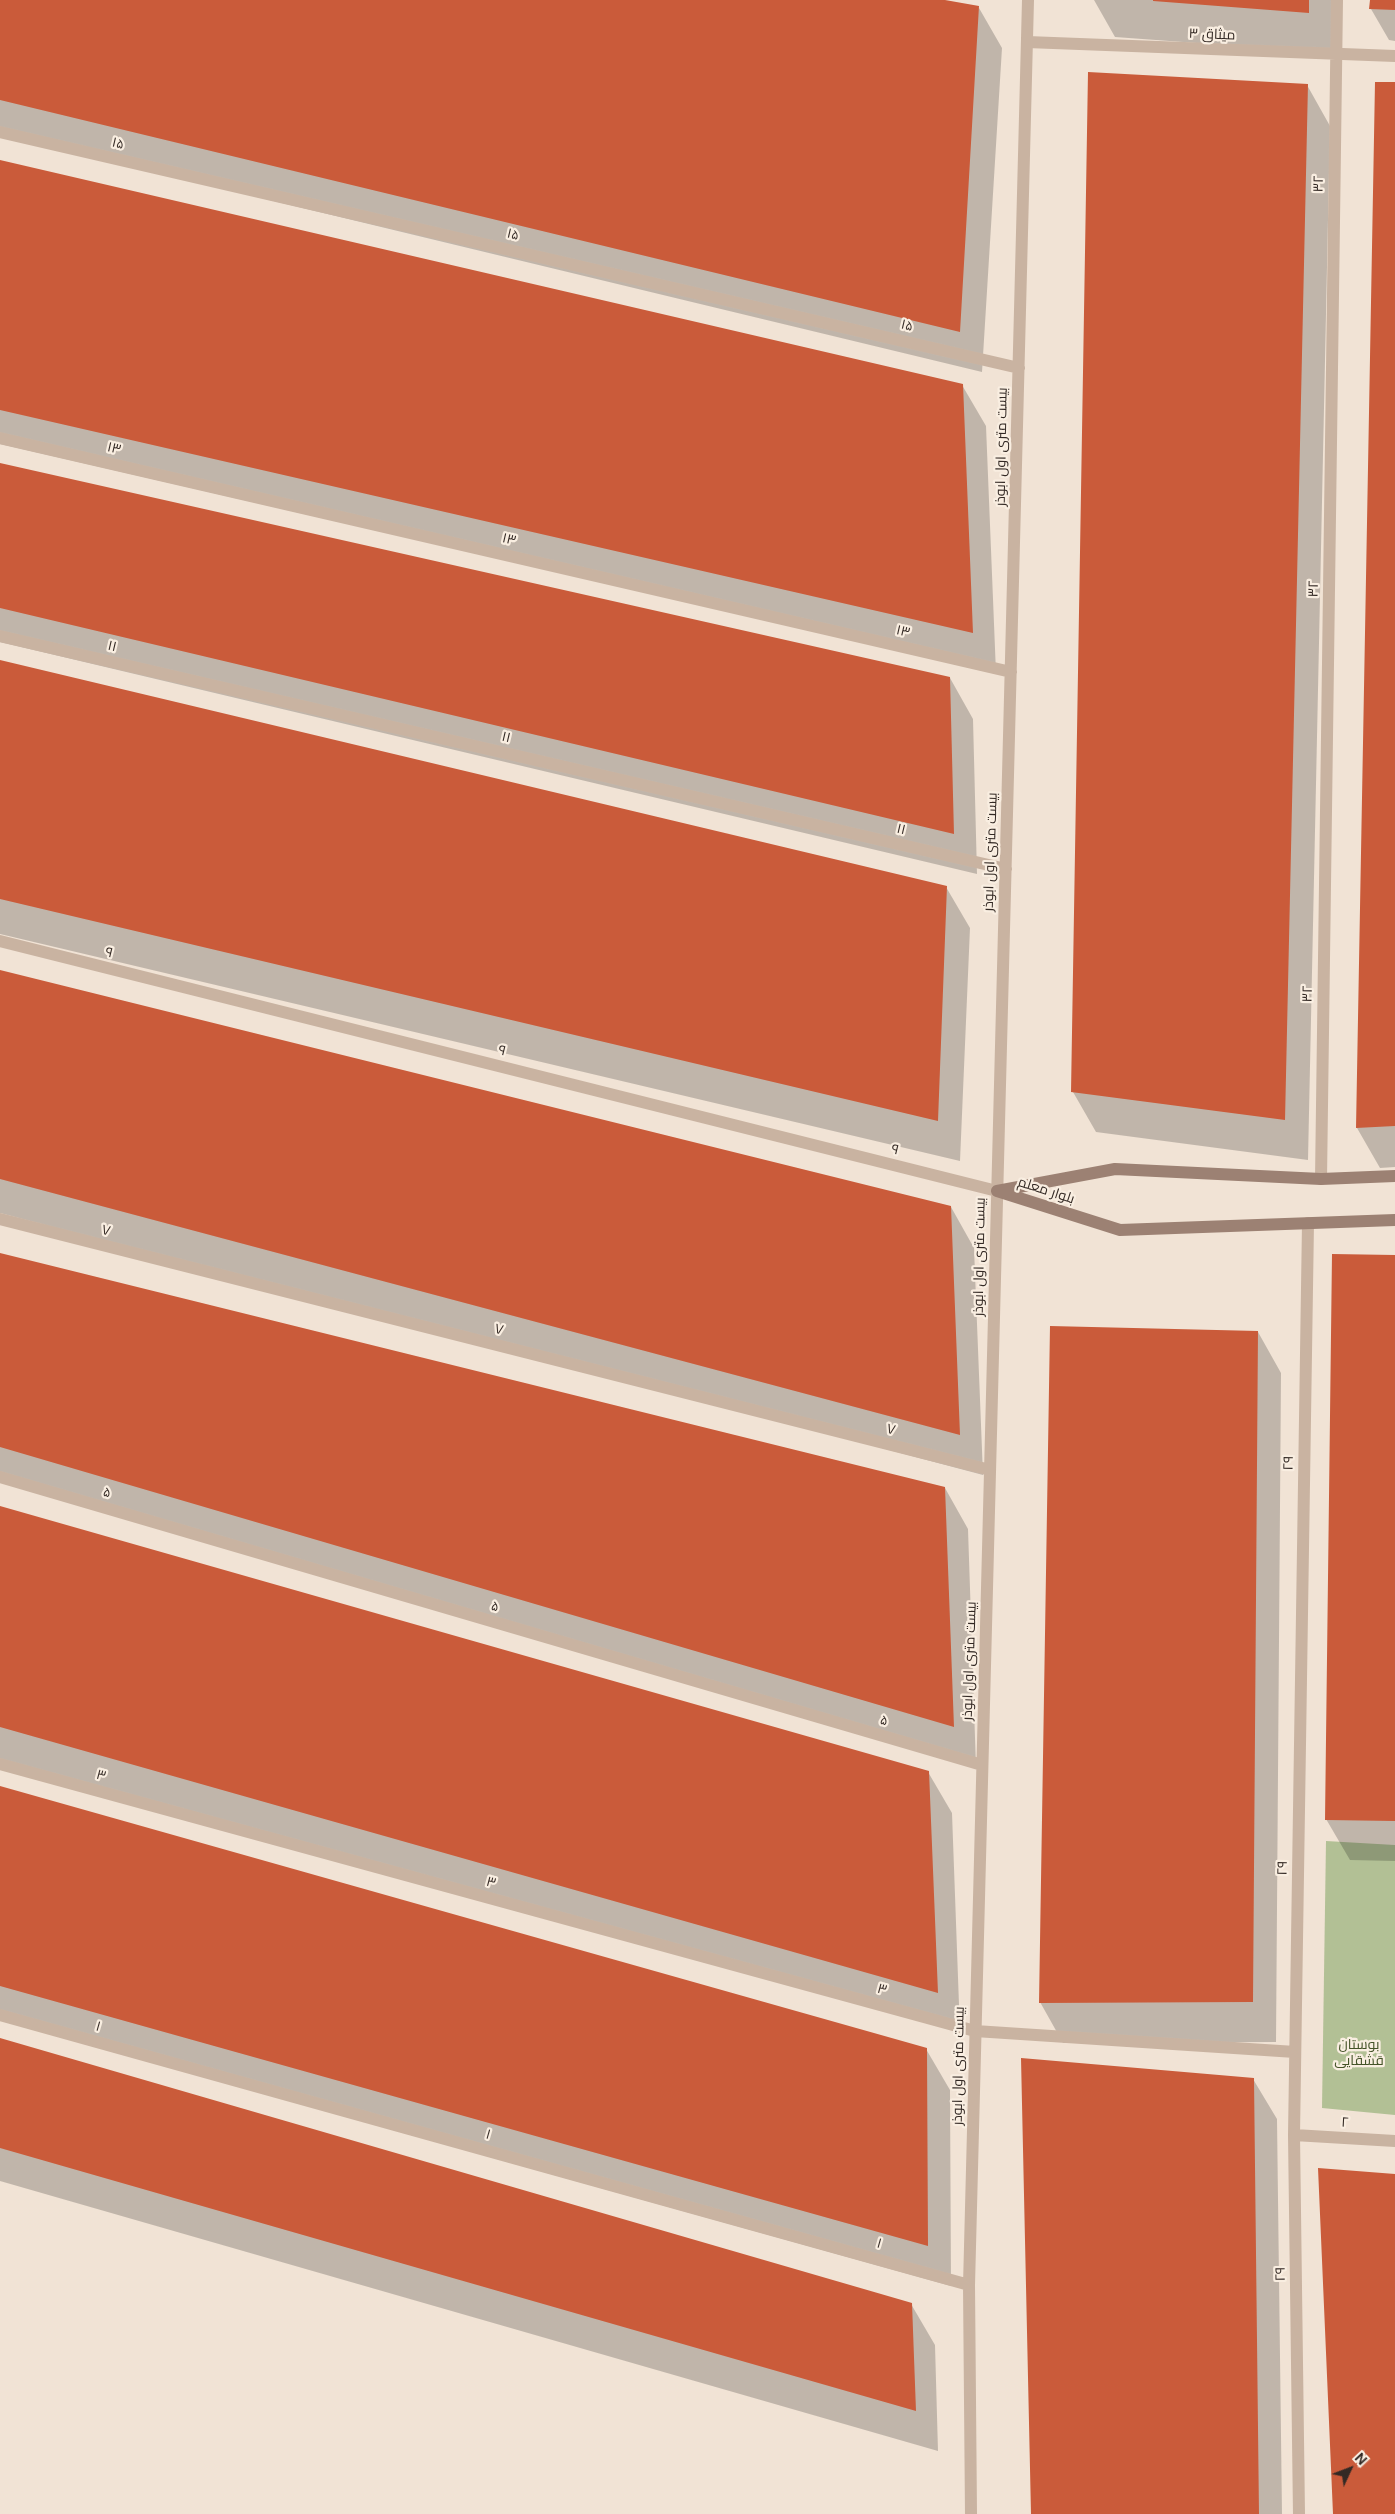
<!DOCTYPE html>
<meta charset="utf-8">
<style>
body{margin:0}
#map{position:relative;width:1395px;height:2514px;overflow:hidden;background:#f1e3d5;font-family:"DM Sans",sans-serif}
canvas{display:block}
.north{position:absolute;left:1325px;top:2444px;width:50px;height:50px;-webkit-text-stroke:4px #f9eee1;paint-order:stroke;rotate:47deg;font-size:14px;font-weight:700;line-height:20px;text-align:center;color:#332924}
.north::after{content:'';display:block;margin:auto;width:18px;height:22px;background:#332924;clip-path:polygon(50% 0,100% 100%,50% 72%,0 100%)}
</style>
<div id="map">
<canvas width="1395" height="2514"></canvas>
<div class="north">N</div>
</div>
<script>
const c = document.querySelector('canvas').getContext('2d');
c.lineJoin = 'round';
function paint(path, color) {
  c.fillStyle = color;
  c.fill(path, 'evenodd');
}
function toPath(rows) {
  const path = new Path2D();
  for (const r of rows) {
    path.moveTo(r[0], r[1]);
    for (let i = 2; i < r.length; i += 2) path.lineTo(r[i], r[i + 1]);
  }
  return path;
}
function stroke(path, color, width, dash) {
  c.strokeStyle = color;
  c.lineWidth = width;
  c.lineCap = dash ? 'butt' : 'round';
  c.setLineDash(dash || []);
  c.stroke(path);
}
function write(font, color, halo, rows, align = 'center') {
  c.font = font + ' "DM Sans",Cairo,sans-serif';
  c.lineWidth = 4.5;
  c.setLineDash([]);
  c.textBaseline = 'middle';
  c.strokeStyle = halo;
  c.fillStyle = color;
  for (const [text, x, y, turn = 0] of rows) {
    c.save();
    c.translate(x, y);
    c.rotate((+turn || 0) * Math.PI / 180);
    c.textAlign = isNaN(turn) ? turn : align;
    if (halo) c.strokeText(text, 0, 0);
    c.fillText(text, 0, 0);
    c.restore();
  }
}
const green = toPath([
 [1326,1841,1395,1845,1395,2115,1322,2108]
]);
const shadow = toPath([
 [0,0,938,0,979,8,1002,48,982,372,0,135],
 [1094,0,1332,0,1332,53,1115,37],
 [1371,0,1395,0,1395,41,1389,40,1371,9],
 [1395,83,1395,1167,1380,1168,1357,1128],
 [1307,85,1330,126,1308,1160,1096,1132,1073,1092],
 [0,161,962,385,986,426,996,673,0,444],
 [0,464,950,678,973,719,977,874,0,642],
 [0,661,946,887,970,928,960,1161,0,934],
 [0,971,951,1207,974,1248,983,1475,0,1213],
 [0,1254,945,1488,968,1529,976,1767,0,1480],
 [1395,1256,1395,1861,1350,1860,1326,1819],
 [1258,1332,1281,1373,1276,2042,1063,2043,1040,2002],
 [0,1507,928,1772,952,1813,960,2032,0,1760],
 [0,1787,926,2049,950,2090,951,2286,0,2020],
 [0,2039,911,2304,935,2345,938,2451,0,2181],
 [1253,2079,1277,2119,1282,2514,1032,2514]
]);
const building = toPath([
 [0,0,945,0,979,6,960,332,0,100],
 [1153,0,1309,0,1309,13,1153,1],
 [1370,0,1395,0,1395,10,1369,9],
 [1088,72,1308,84,1285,1120,1071,1092],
 [1375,82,1395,82,1395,1126,1356,1128],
 [0,160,963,384,973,633,0,410],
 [0,463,950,677,954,834,0,608],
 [0,660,947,886,938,1121,0,899],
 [0,970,951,1206,960,1435,0,1179],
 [0,1253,945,1487,954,1727,0,1447],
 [1332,1254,1395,1255,1395,1821,1325,1820],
 [1050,1326,1258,1331,1253,2002,1039,2003],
 [0,1506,929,1771,938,1993,0,1727],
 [0,1786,927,2048,928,2246,0,1986],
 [0,2038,912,2303,916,2411,0,2148],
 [1021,2058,1254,2078,1259,2514,1031,2514],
 [1318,2168,1395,2174,1395,2514,1333,2514]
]);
const street = toPath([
 [1027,42,1395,56],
 [0,132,1019,368],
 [0,438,1011,672],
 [0,636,1006,869],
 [0,941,997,1191],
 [1321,1179,1337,0],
 [0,1219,990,1470],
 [0,1477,982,1765],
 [0,1764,975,2031,1295,2052],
 [0,2015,969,2285],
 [1294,2135,1395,2141],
 [971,2514,969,2285,1028,0],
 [1299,2514,1294,2135,1308,1223]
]);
const secondary = toPath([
 [1395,1176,1321,1179,1115,1169,997,1191,1120,1230,1395,1220]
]);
const streetNames = [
 ["میثاق ۳",1212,35,2],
 ["۱۵",118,144,13],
 ["۳۲",1319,184,-89],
 ["۱۵",513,235,13],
 ["۱۵",907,326,13],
 ["بیست متری اول ابوذر",1002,447,-89],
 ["۱۳",114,449,13],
 ["۱۳",509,540,13],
 ["۳۲",1314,589,-89],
 ["۱۳",903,632,13],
 ["۱۱",112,647,13],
 ["۱۱",506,738,13],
 ["۱۱",901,830,13],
 ["بیست متری اول ابوذر",991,852,-88],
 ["۹",109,953,14],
 ["۳۲",1308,994,-89],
 ["۹",502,1051,14],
 ["۹",895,1150,14],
 ["بلوار معلم",1046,1191,18],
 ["۷",106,1231,14],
 ["بیست متری اول ابوذر",980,1257,-89],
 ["۷",499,1330,14],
 ["۷",891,1430,14],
 ["۲۹",1289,1463,-89],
 ["۵",107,1493,16],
 ["۵",495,1607,16],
 ["بیست متری اول ابوذر",970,1661,-88],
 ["۵",884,1721,16],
 ["۳",101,1776,15],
 ["۲۹",1283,1868,-89],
 ["۳",491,1883,15],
 ["۳",882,1990,15],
 ["۱",98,2027,16],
 ["بیست متری اول ابوذر",959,2066,-89],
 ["۲",1345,2123,3],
 ["۱",488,2135,16],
 ["۱",879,2244,16],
 ["۲۹",1281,2274,-91]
];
const parkNames = [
 ["بوستان",1359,2045],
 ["قشقایی",1359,2061]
];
paint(green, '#b2c095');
paint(shadow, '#0003');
paint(building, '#ca5b3a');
stroke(street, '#c9b3a1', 12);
stroke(secondary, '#9c8173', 12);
write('14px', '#332924', '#f9eee1', streetNames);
write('14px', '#435227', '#f9eee1', parkNames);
</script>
